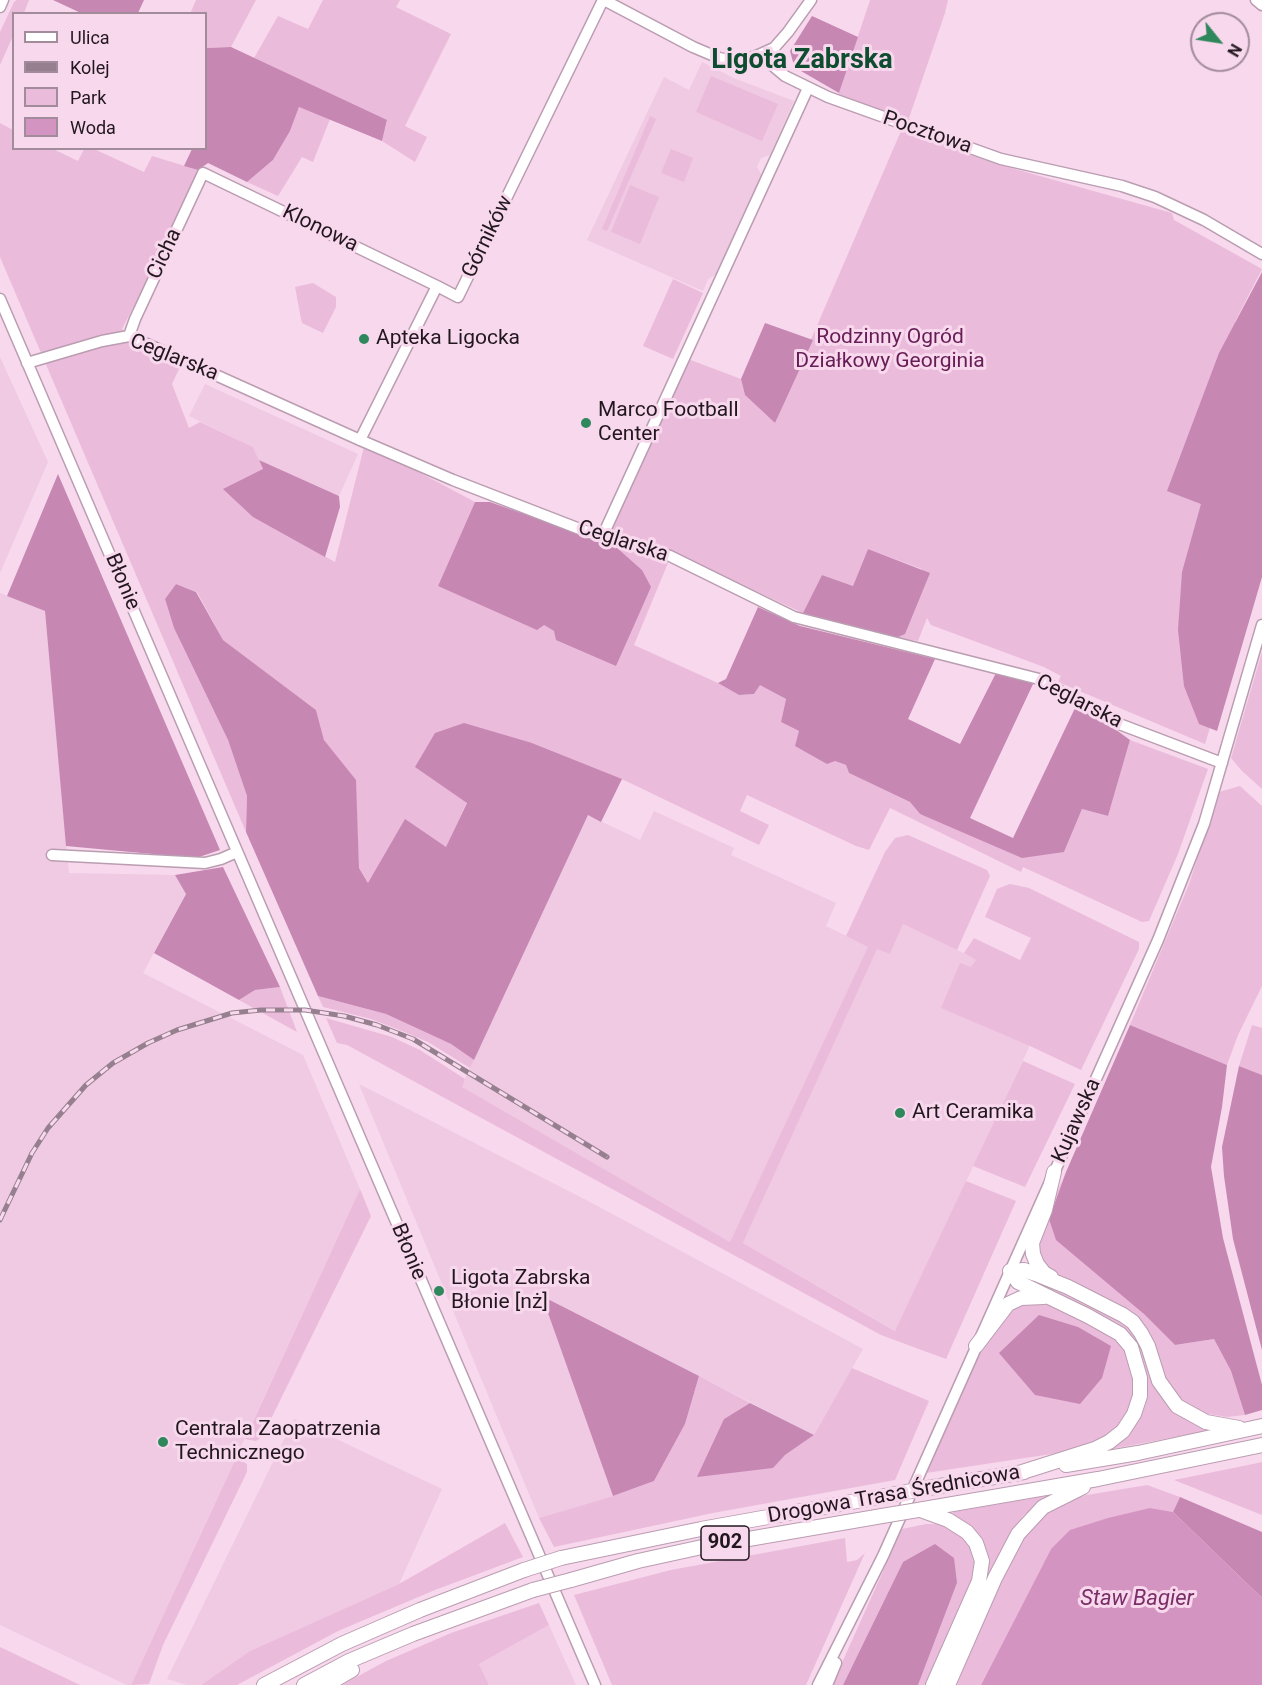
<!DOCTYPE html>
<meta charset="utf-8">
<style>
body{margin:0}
#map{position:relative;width:1262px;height:1685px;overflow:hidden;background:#f8d8ed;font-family:Roboto,sans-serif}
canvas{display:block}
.legend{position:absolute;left:12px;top:12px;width:195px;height:138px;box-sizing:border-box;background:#f8d8ed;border:2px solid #a28b9b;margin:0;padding:8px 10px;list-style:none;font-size:18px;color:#22171f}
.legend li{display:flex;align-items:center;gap:12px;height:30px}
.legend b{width:30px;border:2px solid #a28b9b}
.north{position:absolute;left:1190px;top:12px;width:60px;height:60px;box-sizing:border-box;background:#f8d8ed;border:2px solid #a28b9b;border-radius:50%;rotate:120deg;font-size:16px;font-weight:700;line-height:24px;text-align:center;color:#22171f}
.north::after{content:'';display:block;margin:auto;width:21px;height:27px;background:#2f875c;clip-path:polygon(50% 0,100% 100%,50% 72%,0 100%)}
</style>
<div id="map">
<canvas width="1262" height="1685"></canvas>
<ul class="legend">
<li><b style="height:8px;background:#fff"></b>Ulica</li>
<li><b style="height:8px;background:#96808f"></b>Kolej</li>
<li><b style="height:16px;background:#ebbbdb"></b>Park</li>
<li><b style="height:16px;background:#d494c1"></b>Woda</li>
</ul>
<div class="north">N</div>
</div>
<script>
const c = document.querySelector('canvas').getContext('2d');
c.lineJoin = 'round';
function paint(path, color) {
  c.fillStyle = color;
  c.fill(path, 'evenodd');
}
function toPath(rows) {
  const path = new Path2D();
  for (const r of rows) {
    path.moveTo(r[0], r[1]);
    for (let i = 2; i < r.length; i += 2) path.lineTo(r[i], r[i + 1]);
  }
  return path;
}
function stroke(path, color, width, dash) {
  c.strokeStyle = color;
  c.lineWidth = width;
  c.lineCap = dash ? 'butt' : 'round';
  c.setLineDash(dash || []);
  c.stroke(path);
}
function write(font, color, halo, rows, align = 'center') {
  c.font = font + ' Roboto,sans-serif';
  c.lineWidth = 6;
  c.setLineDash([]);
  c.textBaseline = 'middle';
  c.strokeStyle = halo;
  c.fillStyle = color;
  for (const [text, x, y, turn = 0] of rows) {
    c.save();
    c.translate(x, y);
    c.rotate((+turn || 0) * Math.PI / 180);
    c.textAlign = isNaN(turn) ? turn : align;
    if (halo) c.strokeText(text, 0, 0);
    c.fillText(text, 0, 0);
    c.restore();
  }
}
const built = toPath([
 [702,62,736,79,794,101,770,155,761,158,757,167,764,179,719,273,708,279,703,291,587,240,664,77,689,90],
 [0,357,48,462,0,573],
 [205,384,358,454,339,496,259,460,253,447,189,416],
 [0,593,45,611,69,873,175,875,186,893,143,973,303,1055,360,1189,131,1685,127,1685,0,1625],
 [654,811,734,848,731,855,836,903,826,926,869,947,730,1242,461,1087,588,815,640,840],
 [903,924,1053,996,896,1331,743,1243,877,948,890,954],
 [359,1084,590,1202,863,1349,814,1435,543,1296,613,1496,539,1518],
 [294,1419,442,1489,399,1584,250,1651,201,1685,187,1685,167,1679],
 [549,1625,576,1685,489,1685,479,1664]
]);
const green = toPath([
 [17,0,29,0,24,13,14,14,13,36,0,65,0,32,14,2],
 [196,0,256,0,231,47,206,48,206,14,190,14],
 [323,0,400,0,396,7,451,34,405,126,427,137,415,162,382,141,387,121,254,58,278,16,308,29],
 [870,0,948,0,945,13,908,121,838,96],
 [711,76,778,104,762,141,696,112],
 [299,107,330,119,313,162,302,157,278,196,247,182,273,160,290,131],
 [650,116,656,119,607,231,602,229],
 [0,123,13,130,14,148,53,149,78,161,84,149,94,149,144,172,152,156,198,170,156,263,122,329,131,344,180,367,172,384,189,428,200,422,253,447,263,469,310,548,335,562,364,447,413,469,475,502,438,586,544,625,554,631,642,570,615,546,668,563,634,645,718,683,739,695,754,694,760,684,786,699,781,722,799,731,835,761,846,765,849,773,910,802,920,814,1064,852,1082,809,1108,816,1130,740,1208,769,1178,854,1149,921,1142,922,1023,867,1021,872,890,808,869,850,856,846,747,795,740,811,769,825,759,845,626,781,532,743,467,802,446,848,369,884,359,868,355,780,324,740,316,710,223,640,197,592,176,584,165,599,174,628,228,740,247,796,246,832,0,257],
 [901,131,997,164,1172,213,1174,220,1262,269,1235,322,1262,557,1205,744,1058,682,1061,676,1044,667,931,625,927,618,918,641,896,638,922,569,868,549,853,586,822,575,803,613,656,545,610,531,688,359,741,379,745,395,775,423],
 [671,149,693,158,684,182,661,173],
 [630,185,659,197,640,244,611,232],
 [673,279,703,293,673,359,643,346],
 [313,283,336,297,336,307,323,333,302,323,301,319,295,287],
 [1262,652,1262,789,1242,771,1231,758],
 [1240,786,1262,806,1262,986,1238,1035,1227,1065,1130,1025,1189,884,1219,792],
 [908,835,987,870,990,876,957,950,903,924,890,954,877,949,743,1243,895,1331,966,1181,1016,1201,946,1359,881,1335,347,1045,337,1043,326,1018,392,1037,420,1050,465,1079,462,1087,730,1242,868,947,846,936,885,852,895,838],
 [1010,884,1029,888,1139,942,1139,949,1081,1070,1030,1046,941,1008,960,963,971,967,976,960,964,953,974,938,1020,960,1031,938,985,917,997,889],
 [280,987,297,1032,239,1000,255,990],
 [318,996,386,1014,451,1044,474,1060,470,1068,428,1042,402,1031,371,1019,323,1007],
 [1252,1025,1262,1028,1262,1075,1239,1066],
 [1023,1061,1075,1084,1025,1187,973,1166],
 [1066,1172,1049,1219,1175,1345,1214,1339,1231,1371,1245,1415,1227,1417,1196,1412,1174,1396,1133,1316,1118,1304,1049,1272,1042,1266,1035,1242],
 [360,1189,371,1216,262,1437,256,1441,245,1439],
 [1024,1273,1098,1307,1127,1326,1145,1352,1155,1384,1163,1399,1184,1418,1196,1424,1210,1427,1211,1430,1112,1449,1112,1447,1146,1386,1144,1368,1138,1351,1127,1334,1110,1320,1020,1278],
 [1043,1301,1062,1308,1116,1337,1127,1351,1136,1387,1132,1404,1124,1421,1109,1435,1090,1445,1058,1453,926,1473,974,1365,996,1326,1010,1309,1018,1303],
 [852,1368,929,1401,895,1480,713,1513,554,1547,539,1518,613,1496,654,1481,685,1424,699,1376,750,1403,724,1419,773,1467,785,1455,814,1435],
 [236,1458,247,1464,247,1472,163,1645,149,1684,131,1685],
 [1262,1462,1262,1515,1174,1480,1253,1464],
 [1147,1485,1180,1497,1173,1512,1150,1508,1051,1549,981,1685,957,1685,979,1627,1016,1547,1042,1514,1059,1504,1087,1495],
 [1046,1496,1047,1498,1024,1515,1012,1531,942,1685,938,1685,988,1565,981,1539,972,1527,953,1516,953,1512],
 [505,1523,523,1557,435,1590,338,1631,237,1685,201,1685,250,1651,399,1584],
 [926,1524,939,1524,953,1528,972,1547,977,1563,974,1581,928,1685,918,1685,957,1583,903,1562,843,1685,832,1685,902,1529],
 [845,1538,847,1562,857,1560,865,1553,806,1685,612,1685,574,1595,671,1570],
 [539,1603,549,1625,479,1664,489,1685,342,1685,386,1661,451,1633],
 [0,1647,80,1685,0,1685]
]);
const forest = toPath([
 [53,0,144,0,138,13,83,14],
 [812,16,858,37,839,93,801,71,793,62,790,51],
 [231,47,387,120,382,141,299,107,290,131,273,160,247,182,208,163,198,170,184,166,192,149,206,148,206,48],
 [1262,272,1262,577,1217,731,1199,724,1184,686,1178,630,1182,572,1201,504,1167,491,1219,353],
 [765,323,813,340,775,423,745,395,741,379],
 [259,460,339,496,340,507,325,557,253,517,223,489,263,469],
 [58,474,220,850,196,858,66,846,45,611,7,596],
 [475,502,490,502,615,546,642,570,651,587,616,666,556,640,554,631,544,625,537,630,438,586],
 [868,549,930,573,905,634,896,638,840,625,803,613,822,575,853,586],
 [176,584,196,592,223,640,316,710,324,740,356,780,359,868,368,883,405,819,446,847,467,803,415,767,435,733,464,723,532,743,622,779,601,822,588,815,474,1060,451,1044,386,1014,318,996,246,832,247,796,228,740,174,628,165,599],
 [758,607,800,626,935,659,908,719,960,744,996,673,1034,682,970,818,1013,838,1076,706,1108,724,1130,740,1108,816,1082,809,1064,852,1022,858,920,814,910,802,849,773,846,765,835,761,827,764,795,746,799,731,781,722,786,699,760,685,754,694,739,695,718,683,726,679],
 [223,867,280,987,255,990,239,1000,154,953,186,894,175,875],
 [1130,1025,1227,1065,1222,1107,1211,1167,1223,1238,1262,1385,1262,1410,1245,1415,1231,1371,1214,1339,1175,1345,1144,1314,1056,1240,1049,1219,1066,1172],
 [1239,1066,1262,1075,1262,1350,1233,1239,1224,1176,1222,1147],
 [542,1296,699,1376,685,1424,654,1481,613,1496],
 [1039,1315,1078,1327,1111,1346,1102,1378,1080,1404,1035,1395,999,1353],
 [750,1403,814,1435,785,1455,773,1468,697,1477,724,1419],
 [1180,1497,1262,1532,1262,1598,1173,1512],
 [935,1544,954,1558,957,1583,918,1685,843,1685,903,1562]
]);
const water = toPath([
 [1150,1508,1173,1512,1262,1598,1262,1685,981,1685,1051,1549,1070,1530,1108,1518]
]);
const minor = toPath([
 [604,0,693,47,719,58,729,60,754,57,774,48,788,32,811,0],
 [1256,0,1262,5],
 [0,7,3,0],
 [764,54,773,66,785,76,828,97,1001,159,1122,186,1155,197,1204,220,1262,254],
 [0,299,595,1685],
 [129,336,135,319,203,173,437,286],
 [27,363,102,341,129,336,360,440,453,480,590,533,609,536,670,556,794,617,1039,679,1114,722,1222,763],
 [360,440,437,286,458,297,603,0],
 [603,535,808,88],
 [52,855,205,863,221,859,237,852],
 [818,1685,883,1556,1158,940,1204,824,1262,625],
 [827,1685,836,1663]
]);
const major = toPath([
 [1010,1271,1018,1282,1088,1316,1120,1334,1131,1347,1140,1378,1140,1396,1134,1414,1123,1431,1109,1442,1095,1449,1016,1474],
 [1010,1271,1024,1270,1036,1274,1068,1287,1123,1315,1133,1322,1141,1333,1148,1346,1159,1381,1177,1406,1206,1422,1239,1428],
 [1051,1277,1044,1273,1037,1264,1033,1254,1032,1243,1045,1210,1054,1172],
 [976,1346,1008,1304,1021,1298,1044,1297],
 [1066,1465,1138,1453,1262,1426],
 [928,1488,1024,1472],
 [918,1510,1098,1479,1262,1445],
 [923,1511,948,1520,967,1532,976,1543,982,1561,979,1581,933,1685],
 [561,1558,701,1529,885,1496],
 [571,1580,638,1561,702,1547,882,1516],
 [264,1685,342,1644,420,1610,524,1570],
 [304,1685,349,1661,413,1634,533,1590],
 [326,1685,352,1670],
 [948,1685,995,1578,1018,1534,1043,1507,1083,1487]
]);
const rail = toPath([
 [0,1220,32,1153,48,1128,86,1085,113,1063,148,1043,177,1030,232,1013,261,1010,305,1010,344,1016,377,1025,413,1039,607,1157]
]);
const majorBridge = toPath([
 [885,1496,928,1488],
 [882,1516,918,1510],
 [524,1570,561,1558],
 [533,1590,571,1580]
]);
const markers = [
 [364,339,6,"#2f875c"],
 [586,423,6,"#2f875c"],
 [900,1113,6,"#2f875c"],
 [439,1291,6,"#2f875c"],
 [163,1442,6,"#2f875c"]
];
const shields = [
 [725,1543,48]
];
const shieldNames = [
 ["902",725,1543]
];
const streetNames = [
 ["Pocztowa",927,133,19],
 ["Klonowa",320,229,26],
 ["Górników",488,237,-64],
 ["Cicha",165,254,-65],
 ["Ceglarska",174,358,22],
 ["Ceglarska",623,542,18],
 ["Błonie",122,582,67],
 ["Ceglarska",1079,702,27],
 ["Kujawska",1077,1121,-66],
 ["Błonie",408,1252,67],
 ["Drogowa Trasa Średnicowa",894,1495,-10]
];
const parkNames = [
 ["Rodzinny Ogród",890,338],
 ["Działkowy Georginia",890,362]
];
const poiNames = [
 ["Apteka Ligocka",376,339],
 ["Marco Football",598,411],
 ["Center",598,435],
 ["Art Ceramika",912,1113],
 ["Ligota Zabrska",451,1279],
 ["Błonie [nż]",451,1303],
 ["Centrala Zaopatrzenia",175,1430],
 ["Technicznego",175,1454]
];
const waterNames = [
 ["Staw Bagier",1137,1599]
];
const districtNames = [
 ["Ligota Zabrska",802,61]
];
paint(built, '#f0c9e3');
paint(green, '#ebbbdb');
paint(forest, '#c687b3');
paint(water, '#d494c1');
stroke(minor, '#ba9db1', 13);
stroke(major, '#ba9db1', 16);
stroke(minor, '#fff', 10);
stroke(major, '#fff', 14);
stroke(rail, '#96808f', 5);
stroke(rail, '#f8d8ed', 3, [9]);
stroke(majorBridge, '#ba9db1', 16, []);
stroke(majorBridge, '#fff', 14);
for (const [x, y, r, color] of markers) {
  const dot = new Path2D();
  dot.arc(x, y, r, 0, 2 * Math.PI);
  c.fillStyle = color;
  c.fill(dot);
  stroke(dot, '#f8d8ed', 2);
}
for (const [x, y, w] of shields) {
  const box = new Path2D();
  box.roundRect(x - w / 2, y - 17, w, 34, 4.5);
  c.fillStyle = '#f8d8ed';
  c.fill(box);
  stroke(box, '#22171f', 1.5);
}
write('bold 20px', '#22171f', null, shieldNames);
write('21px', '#22171f', '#f8d8ed', streetNames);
write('21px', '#661c55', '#f8d8ed', parkNames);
write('21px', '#22171f', '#f8d8ed', poiNames, 'left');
write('italic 22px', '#792e67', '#f8d8ed', waterNames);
write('bold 27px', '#0e4d30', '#f8d8ed', districtNames);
</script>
